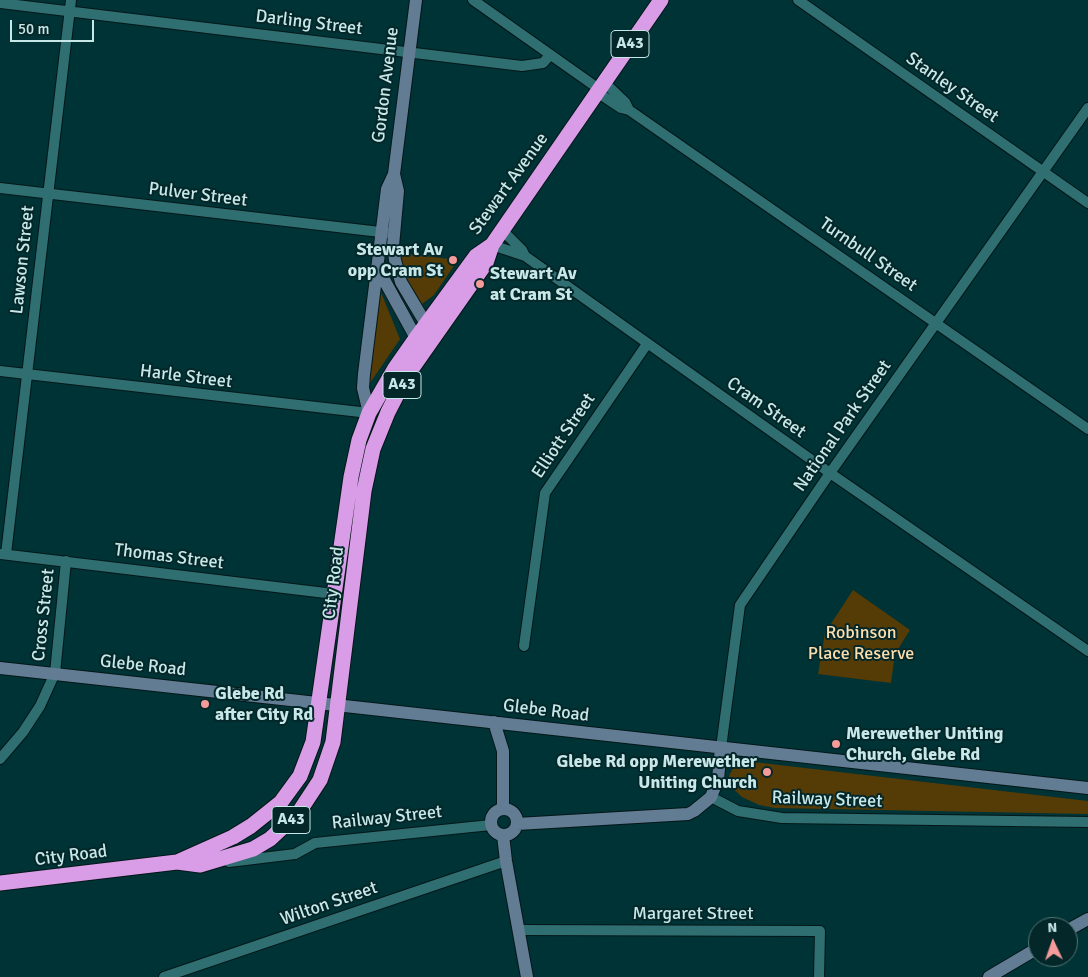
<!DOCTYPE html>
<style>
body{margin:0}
#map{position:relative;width:1088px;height:977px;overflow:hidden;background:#003335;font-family:Signika,sans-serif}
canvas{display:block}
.north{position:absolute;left:1028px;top:917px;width:50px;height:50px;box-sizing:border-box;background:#042729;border:1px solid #527475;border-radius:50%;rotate:357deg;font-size:14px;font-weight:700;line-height:20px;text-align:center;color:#c8e7e8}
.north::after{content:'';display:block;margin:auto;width:18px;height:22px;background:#f59b9b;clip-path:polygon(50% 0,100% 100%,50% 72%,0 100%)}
.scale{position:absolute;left:10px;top:20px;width:84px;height:22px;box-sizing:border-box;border:2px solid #c8e7e8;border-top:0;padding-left:6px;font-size:15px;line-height:18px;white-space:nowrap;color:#c8e7e8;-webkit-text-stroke:4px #042729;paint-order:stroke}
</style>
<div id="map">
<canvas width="1088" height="977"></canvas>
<div class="north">N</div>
<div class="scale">50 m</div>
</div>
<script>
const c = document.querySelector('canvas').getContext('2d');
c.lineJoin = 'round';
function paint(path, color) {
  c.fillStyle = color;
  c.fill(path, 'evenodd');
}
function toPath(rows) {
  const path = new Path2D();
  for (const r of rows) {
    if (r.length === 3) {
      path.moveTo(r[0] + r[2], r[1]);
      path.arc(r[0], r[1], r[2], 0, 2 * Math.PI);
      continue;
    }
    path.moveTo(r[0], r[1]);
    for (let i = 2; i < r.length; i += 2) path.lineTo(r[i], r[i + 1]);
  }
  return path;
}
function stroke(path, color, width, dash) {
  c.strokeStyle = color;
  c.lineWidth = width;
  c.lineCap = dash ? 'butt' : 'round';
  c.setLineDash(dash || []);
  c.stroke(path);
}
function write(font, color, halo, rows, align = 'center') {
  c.font = font + ' Signika,sans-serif';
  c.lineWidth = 4;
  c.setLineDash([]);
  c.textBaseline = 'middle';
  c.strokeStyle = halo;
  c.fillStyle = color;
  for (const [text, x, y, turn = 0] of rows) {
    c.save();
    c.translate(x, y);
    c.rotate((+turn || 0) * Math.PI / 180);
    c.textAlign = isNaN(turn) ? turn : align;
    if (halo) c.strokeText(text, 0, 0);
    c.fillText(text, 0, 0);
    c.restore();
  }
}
const green = toPath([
 [400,253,458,260,434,295,422,304,416,303,412,297,401,262],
 [380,290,400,339,368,386],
 [853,590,910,630,895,654,891,683,818,674,825,633],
 [745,761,1088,801,1088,814,775,808,759,805,742,797,731,787,729,776,733,768,737,763]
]);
const street = toPath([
 [473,0,599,89],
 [798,0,1088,203],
 [0,3,522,66,543,63,550,55],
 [604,82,625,102,629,110],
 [597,92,621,108,629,110,1088,429],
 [0,188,389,233],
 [502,230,522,250,525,256],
 [492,245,525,256,830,473,1088,651],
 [0,371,369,413],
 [1,554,334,594],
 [6,554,71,0],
 [524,646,545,493,647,344],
 [721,748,740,605,830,473,1088,108],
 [0,759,23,732,40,706,55,673,66,561],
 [711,797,738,811,782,818,1088,822],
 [229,862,295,854,315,843,491,825],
 [519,930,820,931,819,977],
 [164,977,506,861]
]);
const secondary = toPath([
 [377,267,416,338,431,340,426,324,401,282,395,260,393,246,398,191,394,174,416,0],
 [369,413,363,388,364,374,387,189,394,174],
 [0,668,1088,788],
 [494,722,503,751,503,809],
 [504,822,13],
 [517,824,688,814,694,811,711,797,718,779,721,748],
 [503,835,506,861,527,977],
 [1068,930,1088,919],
 [989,977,1038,948]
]);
const highway = toPath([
 [177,862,233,837,251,826,281,802,300,776,313,742,351,477,359,440,369,413,395,368,416,338,476,256,492,245,661,0],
 [0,883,177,862,200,865,253,849,270,839,299,812,320,780,333,742,364,491,373,449,388,412,406,377,486,263,492,245]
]);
const markers = [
 [453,260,5,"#f59b9b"],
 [480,284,5,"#f59b9b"],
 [205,704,5,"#f59b9b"],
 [836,744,5,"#f59b9b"],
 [767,772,5,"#f59b9b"]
];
const shields = [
 [630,44,38],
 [402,385,38],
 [291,820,38]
];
const shieldNames = [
 ["A43",630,44],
 ["A43",402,385],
 ["A43",291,820]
];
const streetNames = [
 ["Darling Street",309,23,7],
 ["Gordon Avenue",386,85,-83],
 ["Stanley Street",952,88,35],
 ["Stewart Avenue",509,184,-54],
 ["Pulver Street",198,195,7],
 ["Turnbull Street",868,255,35],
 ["Lawson Street",23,260,-84],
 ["Harle Street",186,377,7],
 ["Cram Street",766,408,35],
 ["National Park Street",843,426,-55],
 ["Elliott Street",564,436,-56],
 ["Thomas Street",169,557,7],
 ["City Road",334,583,-83],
 ["Cross Street",44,615,-84],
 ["Glebe Road",143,666,6],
 ["Glebe Road",546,711,7],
 ["Railway Street",827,800,2],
 ["Railway Street",387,818,-6],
 ["City Road",71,856,-7],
 ["Wilton Street",329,904,-19],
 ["Margaret Street",693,914]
];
const poiNames = [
 ["Stewart Av",443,250,"right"],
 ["opp Cram St",443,271,"right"],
 ["Stewart Av",490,274],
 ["at Cram St",490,295],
 ["Glebe Rd",215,694],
 ["after City Rd",215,715],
 ["Merewether Uniting",846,734],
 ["Church, Glebe Rd",846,755],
 ["Glebe Rd opp Merewether",757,762,"right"],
 ["Uniting Church",757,783,"right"]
];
const parkNames = [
 ["Robinson",861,633],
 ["Place Reserve",861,654]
];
paint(green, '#553b06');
stroke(street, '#041718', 12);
stroke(secondary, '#041718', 14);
stroke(highway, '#041718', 17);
stroke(street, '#2f6e71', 10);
stroke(secondary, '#627c94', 12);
stroke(highway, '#d89de6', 15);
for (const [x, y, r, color] of markers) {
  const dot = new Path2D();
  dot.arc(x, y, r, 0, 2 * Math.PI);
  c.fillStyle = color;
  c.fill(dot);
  stroke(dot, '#042729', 2);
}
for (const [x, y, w] of shields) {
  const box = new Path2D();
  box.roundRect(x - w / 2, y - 13.5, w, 27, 4);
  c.fillStyle = '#042729';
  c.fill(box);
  stroke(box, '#c8e7e8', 1);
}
write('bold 16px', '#c8e7e8', null, shieldNames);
write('18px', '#c8e7e8', '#042729', streetNames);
write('bold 18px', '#c8e7e8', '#042729', poiNames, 'left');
write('18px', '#fbdead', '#042729', parkNames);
</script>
